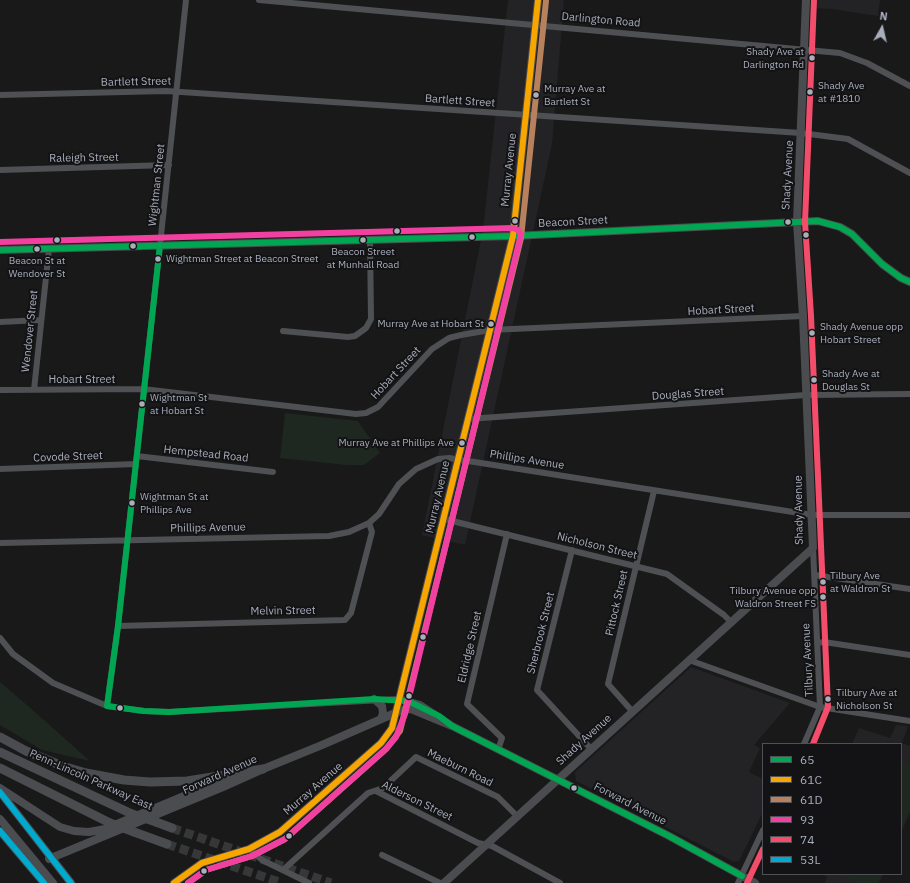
<!DOCTYPE html>
<style>
body{margin:0}
#map{position:relative;width:910px;height:883px;overflow:hidden;background:#191919;font-family:"IBM Plex Sans",sans-serif}
canvas{display:block}
.legend{position:absolute;left:762px;top:743px;width:140px;height:132px;box-sizing:border-box;background:#131315;border:1px solid #4f5157;margin:0;padding:5px 7px;list-style:none;font-size:12px;color:#a9aebb}
.legend li{display:flex;align-items:center;gap:8px;height:20px}
.legend b{width:20px;border:1px solid #4f5157}
.north{position:absolute;left:862px;top:8px;width:40px;height:40px;-webkit-text-stroke:3px #131315;paint-order:stroke;rotate:8deg;font-size:11px;font-weight:700;line-height:16px;text-align:center;color:#a9aebb}
.north::after{content:'';display:block;margin:auto;width:14px;height:18px;background:#a9aebb;clip-path:polygon(50% 0,100% 100%,50% 72%,0 100%)}
</style>
<div id="map">
<canvas width="910" height="883"></canvas>
<ul class="legend">
<li><b style="height:5px;background:#00a651"></b>65</li>
<li><b style="height:5px;background:#f7a600"></b>61C</li>
<li><b style="height:5px;background:#b6815c"></b>61D</li>
<li><b style="height:5px;background:#f240a1"></b>93</li>
<li><b style="height:5px;background:#f44d6c"></b>74</li>
<li><b style="height:5px;background:#00a9ce"></b>53L</li>
</ul>
<div class="north">N</div>
</div>
<script>
const c = document.querySelector('canvas').getContext('2d');
c.lineJoin = 'round';
function paint(path, color) {
  c.fillStyle = color;
  c.fill(path, 'evenodd');
}
function toPath(rows) {
  const path = new Path2D();
  for (const r of rows) {
    path.moveTo(r[0], r[1]);
    for (let i = 2; i < r.length; i += 2) path.lineTo(r[i], r[i + 1]);
  }
  return path;
}
function stroke(path, color, width, dash) {
  c.strokeStyle = color;
  c.lineWidth = width;
  c.lineCap = dash ? 'butt' : 'round';
  c.setLineDash(dash || []);
  c.stroke(path);
}
function write(font, color, halo, rows, align = 'center') {
  c.font = font + ' "IBM Plex Sans",sans-serif';
  c.lineWidth = 4;
  c.setLineDash([]);
  c.textBaseline = 'middle';
  c.strokeStyle = halo;
  c.fillStyle = color;
  for (const [text, x, y, turn = 0] of rows) {
    c.save();
    c.translate(x, y);
    c.rotate((+turn || 0) * Math.PI / 180);
    c.textAlign = isNaN(turn) ? turn : align;
    if (halo) c.strokeText(text, 0, 0);
    c.fillText(text, 0, 0);
    c.restore();
  }
}
const built = toPath([
 [508,0,564,0,552,144,465,545,422,535,483,230],
 [812,0,880,0,878,16,832,9,811,8],
 [691,667,790,703,754,745,760,748,749,772,763,779,763,812,739,861,734,862,576,781,575,772],
 [896,725,908,726,902,743,910,746,910,812,901,833,901,744,852,744,859,728,890,738],
 [822,874,883,874,879,883,825,883,827,877]
]);
const green = toPath([
 [285,413,358,421,380,453,364,465,346,465,280,458],
 [0,682,27,705,90,761,42,750,0,725],
 [901,762,910,766,910,808,901,828],
 [837,874,881,874,877,883,856,883]
]);
const highwayTunnel = toPath([
 [172,828,331,883],
 [167,844,282,883]
]);
const minor = toPath([
 [259,0,840,53,867,63,910,86],
 [0,95,166,91,801,133,848,139,910,173],
 [0,170,169,165],
 [0,322,41,320],
 [283,331,348,337,355,336,366,328,371,319,370,239],
 [0,390,143,389,356,414,366,413,378,407,432,349,449,338,461,335,490,330,803,316],
 [34,390,49,249],
 [468,419,806,395,910,394],
 [137,456,273,472],
 [0,469,136,464],
 [444,519,667,574,724,615,731,622],
 [0,543,329,536,349,532,369,523,379,514,399,484,416,469,438,459,449,458,812,515,910,515],
 [572,550,537,690,591,749],
 [815,575,910,589],
 [118,626,345,620,351,613,372,532,369,523],
 [0,638,13,654,53,683,107,706,144,711,169,712,399,699],
 [817,643,824,642,910,655],
 [689,660,820,707,910,721],
 [107,706,118,626,160,245,186,0],
 [632,711,608,684,654,491],
 [804,744,820,707,813,548],
 [498,750,502,738,467,704,507,534],
 [376,791,478,843,492,846,560,883],
 [249,849,262,860,309,883],
 [382,855,440,883],
 [283,870,368,793,383,788,416,757,498,797,517,816],
 [738,883,763,830]
]);
const major = toPath([
 [0,250,513,236,818,221,840,227,852,234,882,264,901,278,910,282],
 [374,699,382,706,383,713,381,719],
 [399,699,420,705,452,726,669,836,755,883],
 [0,788,60,827,74,831,89,832,105,829,220,781,236,776],
 [0,792,71,883],
 [0,819,53,883],
 [0,831,44,883],
 [56,856,223,787,263,769,322,745,402,710,411,709,452,726],
 [174,883,202,863,249,849,280,832,381,743,392,728,513,236,538,0],
 [444,883,813,548,803,316,797,222,806,0]
]);
const highway = toPath([
 [0,737,26,751,62,766,86,773,124,780,150,782,187,781,263,769],
 [0,752,132,814],
 [0,768,110,823],
 [156,822,172,828],
 [134,832,167,844]
]);
const majorBridge = toPath([
 [49,859,56,856]
]);
const highwayBridge = toPath([
 [132,814,156,822],
 [110,823,134,832]
]);
const bus1 = toPath([
 [0,250,513,236,818,221,840,227,852,234,882,264,901,278,910,282],
 [107,706,144,711,169,712,374,699,408,701,439,716,452,726,669,836,742,876],
 [107,706,118,626,160,245]
]);
const bus2 = toPath([
 [174,883,202,863,249,849,280,832,381,743,392,728,513,236,538,0]
]);
const bus3 = toPath([
 [188,883,206,870,252,856,285,839,386,749,400,731,521,238,546,1]
]);
const bus4 = toPath([
 [0,242,513,228,518,230,521,234,405,714,396,737,386,749,285,839,252,856,206,870,188,883]
]);
const bus5 = toPath([
 [813,744,828,707,811,316,805,222,814,0],
 [747,883,763,849]
]);
const bus6 = toPath([
 [0,792,71,883],
 [0,831,44,883]
]);
const markers = [
 [812,58,3.5,"#a9aebb"],
 [810,92,3.5,"#a9aebb"],
 [536,95,3.5,"#a9aebb"],
 [515,221,3.5,"#a9aebb"],
 [788,222,3.5,"#a9aebb"],
 [397,231,3.5,"#a9aebb"],
 [806,235,3.5,"#a9aebb"],
 [472,237,3.5,"#a9aebb"],
 [57,240,3.5,"#a9aebb"],
 [363,240,3.5,"#a9aebb"],
 [133,246,3.5,"#a9aebb"],
 [37,249,3.5,"#a9aebb"],
 [158,259,3.5,"#a9aebb"],
 [491,324,3.5,"#a9aebb"],
 [812,333,3.5,"#a9aebb"],
 [814,380,3.5,"#a9aebb"],
 [142,404,3.5,"#a9aebb"],
 [462,443,3.5,"#a9aebb"],
 [132,503,3.5,"#a9aebb"],
 [823,582,3.5,"#a9aebb"],
 [823,597,3.5,"#a9aebb"],
 [423,637,3.5,"#a9aebb"],
 [409,696,3.5,"#a9aebb"],
 [828,699,3.5,"#a9aebb"],
 [120,708,3.5,"#a9aebb"],
 [574,788,3.5,"#a9aebb"],
 [289,836,3.5,"#a9aebb"],
 [204,871,3.5,"#a9aebb"]
];
const busNames = [
 ["Shady Ave at",804,52,"right"],
 ["Darlington Rd",804,65,"right"],
 ["Shady Ave",818,86],
 ["at #1810",818,99],
 ["Murray Ave at",544,89],
 ["Bartlett St",544,102],
 ["Beacon Street",363,252,"center"],
 ["at Munhall Road",363,265,"center"],
 ["Wightman Street at Beacon Street",166,259],
 ["Beacon St at",37,261,"center"],
 ["Wendover St",37,274,"center"],
 ["Murray Ave at Hobart St",484,324,"right"],
 ["Shady Avenue opp",820,327],
 ["Hobart Street",820,340],
 ["Shady Ave at",822,374],
 ["Douglas St",822,387],
 ["Wightman St",150,398],
 ["at Hobart St",150,411],
 ["Murray Ave at Phillips Ave",454,443,"right"],
 ["Wightman St at",140,497],
 ["Phillips Ave",140,510],
 ["Tilbury Ave",830,576],
 ["at Waldron St",830,589],
 ["Tilbury Avenue opp",816,591,"right"],
 ["Waldron Street FS",816,604,"right"],
 ["Tilbury Ave at",836,693],
 ["Nicholson St",836,706]
];
const streetNames = [
 ["Darlington Road",601,20,5],
 ["Bartlett Street",136,82,-1],
 ["Bartlett Street",460,101,4],
 ["Raleigh Street",84,158,-1],
 ["Murray Avenue",509,170,-84],
 ["Shady Avenue",788,175,-87],
 ["Wightman Street",157,185,-84],
 ["Beacon Street",573,222,-3],
 ["Hobart Street",721,310,-3],
 ["Wendover Street",30,331,-84],
 ["Hobart Street",396,373,-47],
 ["Hobart Street",82,380],
 ["Douglas Street",688,394,-4],
 ["Hempstead Road",206,454,6],
 ["Covode Street",68,457,-2],
 ["Phillips Avenue",527,460,9],
 ["Murray Avenue",438,497,-77],
 ["Shady Avenue",799,510,-91],
 ["Phillips Avenue",208,528,-1],
 ["Nicholson Street",597,546,14],
 ["Pittock Street",617,603,-77],
 ["Melvin Street",283,611,-1],
 ["Sherbrook Street",541,633,-76],
 ["Eldridge Street",470,647,-77],
 ["Tilbury Avenue",808,660,-93],
 ["Shady Avenue",584,740,-42],
 ["Maeburn Road",460,768,26],
 ["Forward Avenue",220,775,-24],
 ["Penn-Lincoln Parkway East",91,780,24],
 ["Murray Avenue",313,789,-41],
 ["Alderson Street",417,801,26],
 ["Forward Avenue",630,804,27]
];
paint(built, '#232325');
paint(green, '#1e2720');
stroke(highwayTunnel, '#363739', 9, [9, 4.5]);
stroke(minor, '#4e5053', 6);
stroke(major, '#4a4c4f', 8);
stroke(highway, '#4b4c4f', 9);
stroke(majorBridge, '#4a4c4f', 8);
stroke(highwayBridge, '#4b4c4f', 9);
stroke(bus1, '#00a651', 6);
stroke(bus2, '#f7a600', 6);
stroke(bus3, '#b6815c', 6);
stroke(bus4, '#f240a1', 6);
stroke(bus5, '#f44d6c', 6);
stroke(bus6, '#00a9ce', 6);
for (const [x, y, r, color] of markers) {
  const dot = new Path2D();
  dot.arc(x, y, r, 0, 2 * Math.PI);
  c.fillStyle = color;
  c.fill(dot);
  stroke(dot, '#131315', 1.5);
}
write('10px', '#a9aebb', '#131315', busNames, 'left');
write('11px', '#a9aebb', '#131315', streetNames);
</script>
